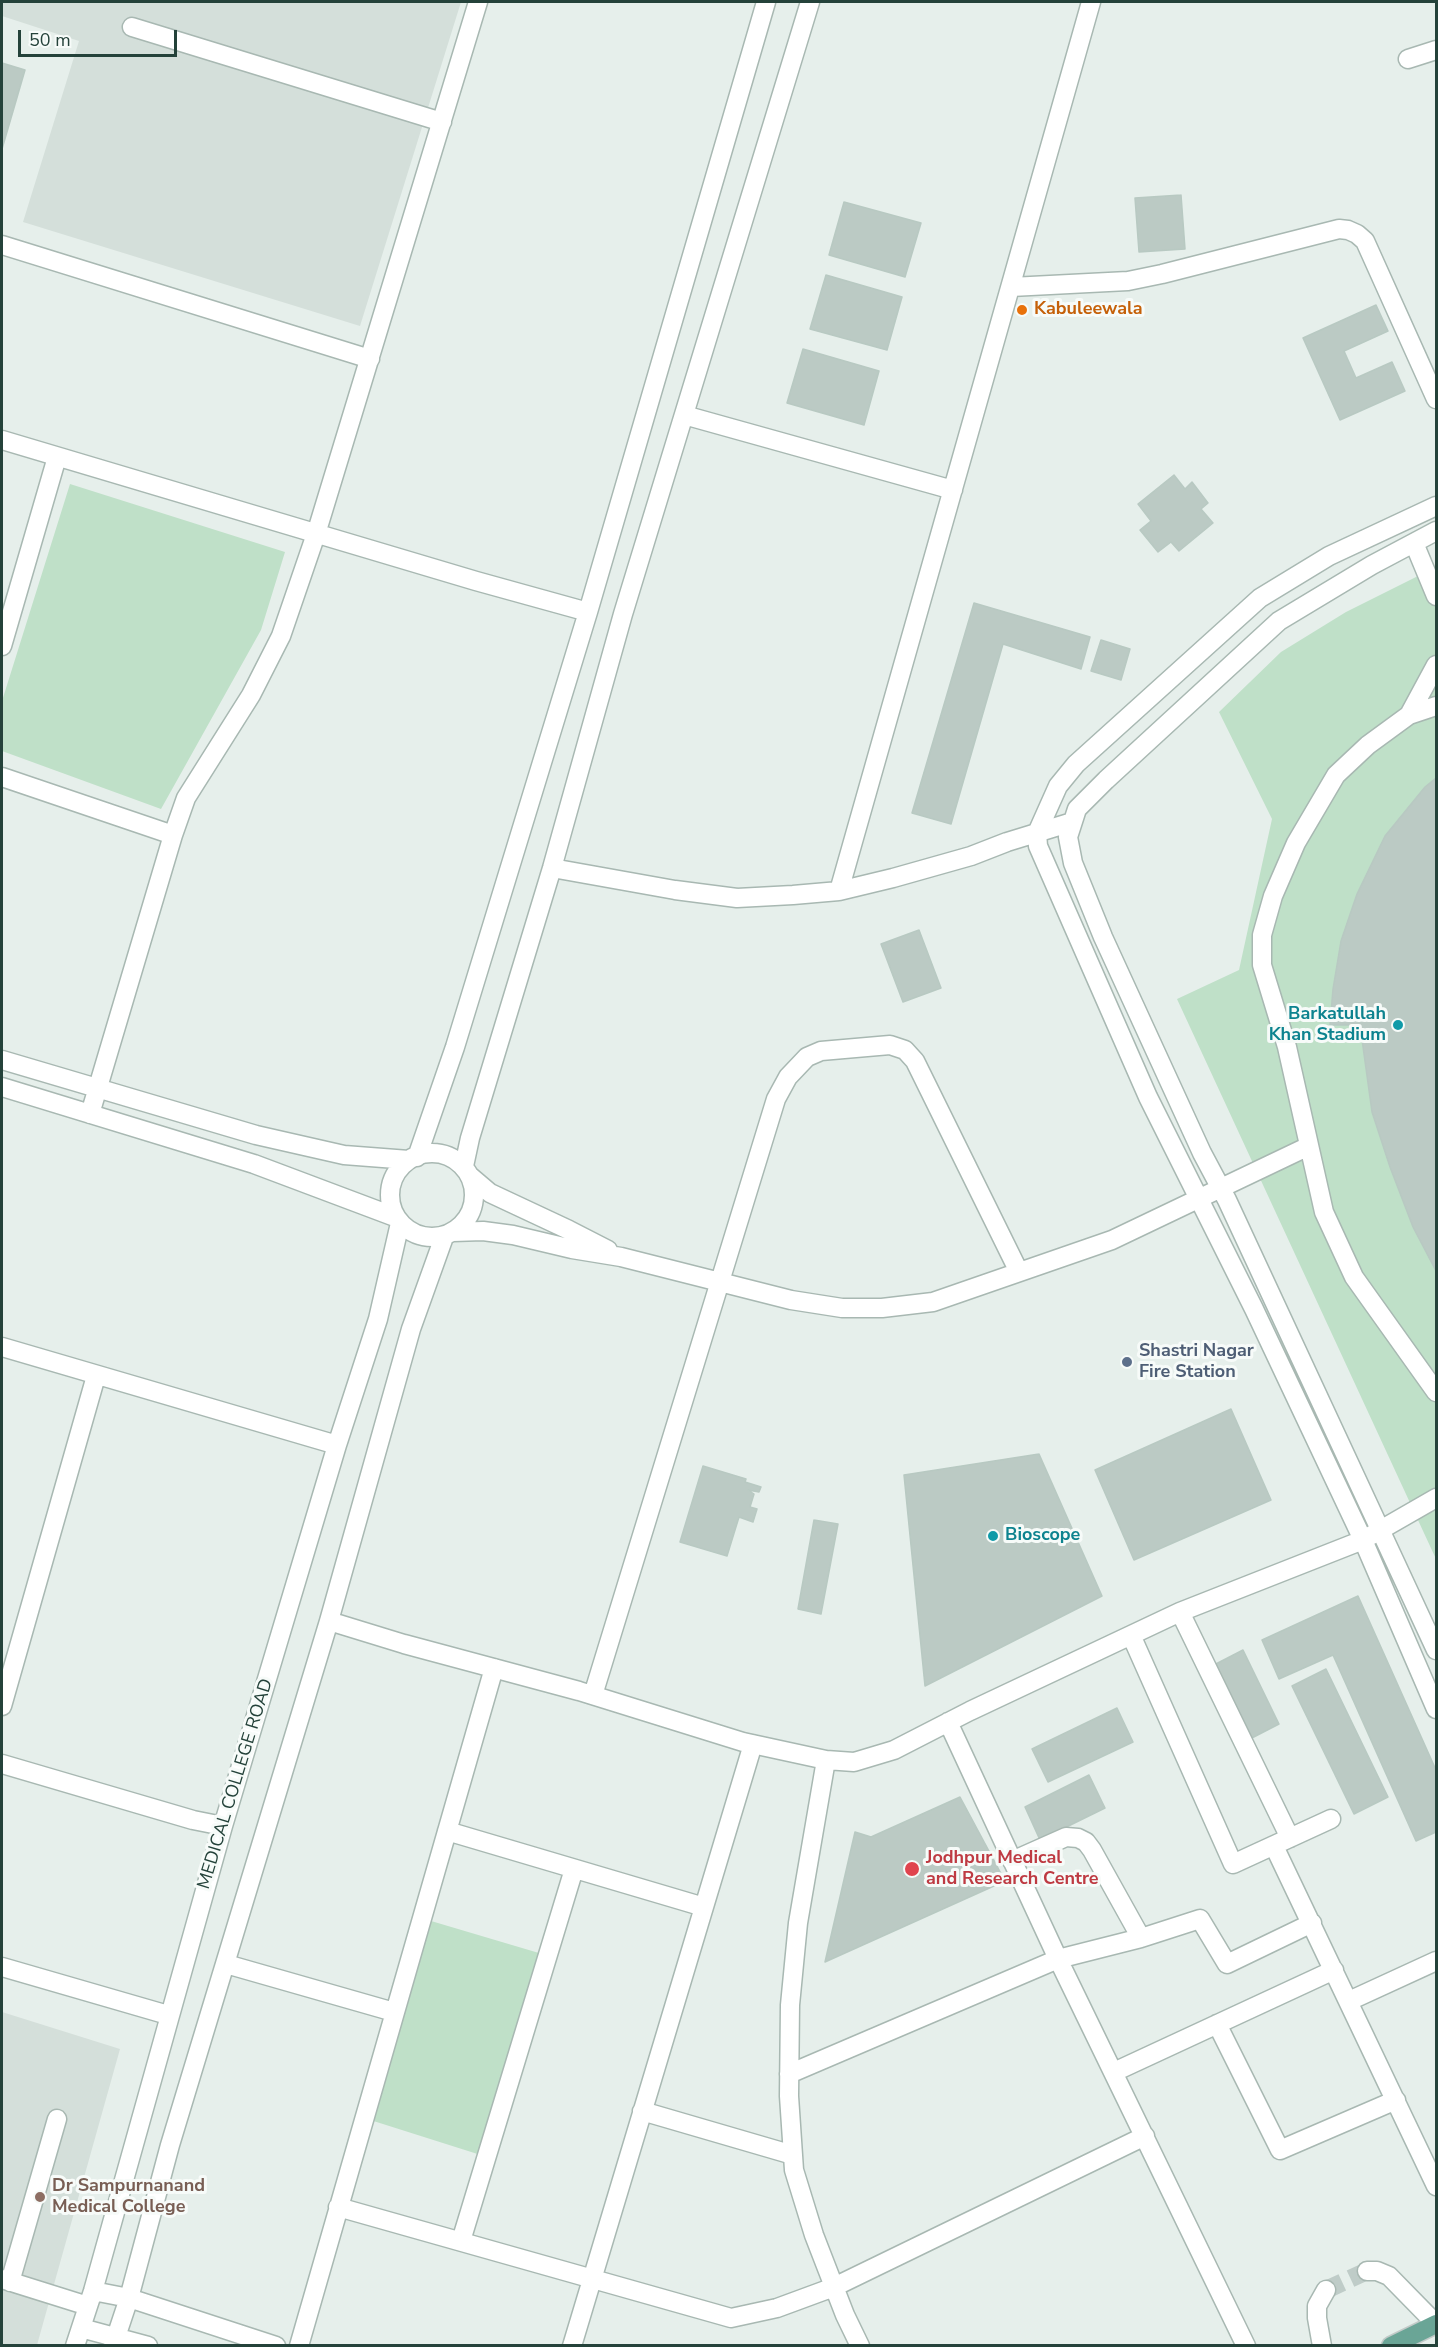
<!DOCTYPE html>
<style>
body{margin:0}
#map{position:relative;width:1438px;height:2347px;overflow:hidden;background:#e6efeb;font-family:"Nunito Sans",sans-serif}
canvas{display:block}
.frame{position:absolute;inset:0;border:3px solid #24423a;pointer-events:none}
.scale{position:absolute;left:18px;top:30px;width:159px;height:27px;box-sizing:border-box;border:3px solid #24423a;border-top:0;padding-left:8px;font-size:18px;line-height:21px;white-space:nowrap;color:#24423a;-webkit-text-stroke:4px #f7fbf9;paint-order:stroke}
</style>
<div id="map">
<canvas width="1438" height="2347"></canvas>
<div class="frame"></div>
<div class="scale">50 m</div>
</div>
<script>
const c = document.querySelector('canvas').getContext('2d');
c.lineJoin = 'round';
function paint(path, color) {
  c.fillStyle = color;
  c.fill(path, 'evenodd');
}
function toPath(rows) {
  const path = new Path2D();
  for (const r of rows) {
    if (r.length === 3) {
      path.moveTo(r[0] + r[2], r[1]);
      path.arc(r[0], r[1], r[2], 0, 2 * Math.PI);
      continue;
    }
    path.moveTo(r[0], r[1]);
    for (let i = 2; i < r.length; i += 2) path.lineTo(r[i], r[i + 1]);
  }
  return path;
}
function stroke(path, color, width, dash) {
  c.strokeStyle = color;
  c.lineWidth = width;
  c.lineCap = dash ? 'butt' : 'round';
  c.setLineDash(dash || []);
  c.stroke(path);
}
function write(font, color, halo, rows, align = 'center') {
  c.font = font + ' "Nunito Sans",sans-serif';
  c.lineWidth = 6;
  c.setLineDash([]);
  c.textBaseline = 'middle';
  c.strokeStyle = halo;
  c.fillStyle = color;
  for (const [text, x, y, turn = 0] of rows) {
    c.save();
    c.translate(x, y);
    c.rotate((+turn || 0) * Math.PI / 180);
    c.textAlign = isNaN(turn) ? turn : align;
    if (halo) c.strokeText(text, 0, 0);
    c.fillText(text, 0, 0);
    c.restore();
  }
}
const built = toPath([
 [2,2,461,2,360,326,23,222,79,41,2,16],
 [2,2012,120,2049,37,2345,2,2345]
]);
const green = toPath([
 [70,484,285,552,261,630,161,809,2,751,2,701],
 [1436,567,1436,1559,1177,999,1239,970,1272,819,1219,712,1281,652,1346,612],
 [421,1918,549,1956,487,2157,364,2118]
]);
const building = toPath([
 [2,63,25,70,2,149,2,63],
 [1181,195,1185,249,1139,252,1135,198,1181,195],
 [844,202,921,223,905,277,829,255,844,202],
 [826,275,902,297,887,350,810,329,826,275],
 [1376,305,1388,331,1344,351,1356,378,1392,362,1405,391,1340,420,1303,338,1376,305],
 [803,349,879,371,864,425,787,403,803,349],
 [1174,475,1185,489,1192,482,1208,503,1201,509,1213,523,1179,551,1171,542,1158,552,1140,530,1151,521,1138,504,1174,475],
 [974,603,1090,637,1081,669,1003,644,951,824,912,813,974,603],
 [1101,640,1130,649,1121,680,1091,671,1101,640],
 [1436,778,1436,1271,1413,1227,1390,1167,1372,1112,1360,1025,1330,1025,1333,989,1341,941,1357,894,1385,836,1425,787,1436,778],
 [919,930,941,988,903,1002,881,944,919,930],
 [1231,1409,1271,1500,1134,1560,1095,1470,1231,1409],
 [1039,1454,1102,1596,925,1686,904,1475,1039,1454],
 [703,1466,746,1479,745,1482,761,1487,759,1492,748,1490,754,1494,750,1507,757,1509,753,1522,739,1517,727,1556,680,1542,703,1466],
 [814,1520,838,1524,821,1614,798,1609,814,1520],
 [1358,1596,1436,1770,1436,1832,1416,1841,1333,1655,1279,1679,1262,1640,1358,1596],
 [1243,1650,1279,1724,1246,1741,1210,1667,1243,1650],
 [1326,1669,1388,1797,1354,1814,1292,1686,1326,1669],
 [1117,1708,1133,1742,1048,1782,1032,1749,1117,1708],
 [1089,1775,1105,1808,1040,1840,1025,1807,1089,1775],
 [960,1797,1005,1881,825,1962,855,1832,871,1837,960,1797]
]);
const minorTunnel = toPath([
 [1326,2290,1367,2271]
]);
const minor = toPath([
 [132,27,442,122],
 [1408,59,1436,50],
 [2,245,370,359],
 [1011,287,1128,281,1162,274,1339,229,1348,230,1357,234,1365,241,1436,399],
 [684,415,953,490],
 [2,440,476,581,588,612],
 [1436,506,1329,556,1260,598,1076,764,1058,786,1037,833,1038,846,1148,1097,1254,1309,1363,1540,1436,1709],
 [1436,531,1372,565,1279,621,1106,780,1077,809,1068,837,1073,863,1103,937,1202,1153,1227,1200,1436,1650],
 [1414,543,1436,596],
 [2,646,57,457],
 [1436,706,1409,715,1368,745,1336,775,1296,843,1273,896,1262,935,1262,965,1287,1047,1324,1212,1354,1277,1436,1392],
 [1409,715,1436,665],
 [2,777,173,835],
 [552,868,675,890,737,898,793,895,839,891,893,878,971,856,1007,842,1072,822],
 [839,891,1091,2],
 [2,1060,256,1135,344,1155,409,1160],
 [2,1087,254,1164,395,1217],
 [90,1114,173,835,186,798,251,695,281,636,316,534,478,2],
 [432,1195,42],
 [417,1157,455,1047,588,612,766,2],
 [464,1166,470,1138,552,868,623,614,810,2],
 [470,1176,490,1193,569,1230,608,1250],
 [453,1232,483,1231,513,1235,572,1249,621,1257,791,1300,842,1308,882,1308,933,1302,1112,1240,1309,1146],
 [2,1347,337,1445],
 [1180,1612,1290,1838],
 [329,1621,404,1644,579,1691,743,1742,826,1760,854,1762,894,1750,970,1711,1180,1612,1363,1540,1436,1498],
 [1131,1635,1233,1864,1331,1819],
 [593,1695,776,1099,788,1077,807,1057,821,1051,890,1045,905,1050,915,1061,1019,1272],
 [2,1706,96,1376],
 [948,1722,1058,1959,1246,2346],
 [826,1760,798,1923,790,2005,789,2096,794,2170,814,2235,845,2315,860,2346],
 [2,1764,193,1820,223,1826],
 [447,1831,704,1907],
 [1274,1846,1436,2186],
 [1141,1938,1200,1919,1227,1964,1312,1923],
 [226,1964,394,2012],
 [2,1967,168,2015],
 [1349,2001,1436,1961],
 [1217,2024,1280,2150,1396,2100],
 [1114,2072,1334,1970],
 [789,2074,1058,1959,1141,1938,1092,1850,1086,1842,1078,1838,1066,1837,1012,1861],
 [642,2111,793,2155],
 [338,2207,731,2318,777,2308,834,2287,1145,2136],
 [461,2241,574,1869],
 [1367,2271,1377,2271,1389,2276,1436,2324],
 [2,2279,88,2306],
 [10,2282,57,2119],
 [93,2291,129,2298,276,2346],
 [81,2328,148,2346],
 [75,2346,93,2291,223,1826,337,1445,378,1319,400,1223],
 [113,2346,129,2298,170,2145,329,1621,411,1329,444,1237],
 [299,2346,494,1668],
 [572,2346,753,1744],
 [1322,2346,1317,2318,1317,2306,1326,2290]
]);
const major = toPath([
 [1391,2346,1436,2324]
]);
const markers = [
 [1022,310,6,"#e8710a"],
 [1398,1025,6,"#0f9aa8"],
 [1127,1362,6,"#5c6f8a"],
 [993,1536,6,"#0f9aa8"],
 [912,1869,8,"#e0444e"],
 [40,2197,6,"#8d6e63"]
];
const foodNames = [
 ["Kabuleewala",1034,310]
];
const cultureNames = [
 ["Barkatullah",1386,1015],
 ["Khan Stadium",1386,1036],
 ["Bioscope",1005,1536,"left"]
];
const serviceNames = [
 ["Shastri Nagar",1139,1352],
 ["Fire Station",1139,1373]
];
const streetNames = [
 ["MEDICAL COLLEGE ROAD",236,1784,-73]
];
const healthNames = [
 ["Jodhpur Medical",926,1859],
 ["and Research Centre",926,1880]
];
const educationNames = [
 ["Dr Sampurnanand",52,2187],
 ["Medical College",52,2208]
];
paint(built, '#d4dfda');
paint(green, '#bfe0c8');
paint(building, '#bbcac4');
stroke(building, '#b8c9c2', 1.5);
stroke(minorTunnel, '#bfccc8', 18, [18, 9]);
stroke(minor, '#a8b8b2', 21);
stroke(major, '#c2cac8', 21);
stroke(minor, '#fff', 18);
stroke(major, '#6aa596', 18);
for (const [x, y, r, color] of markers) {
  const dot = new Path2D();
  dot.arc(x, y, r, 0, 2 * Math.PI);
  c.fillStyle = color;
  c.fill(dot);
  stroke(dot, '#f7fbf9', 2);
}
write('bold 18px', '#c56008', '#f7fbf9', foodNames, 'left');
write('bold 18px', '#0d838f', '#f7fbf9', cultureNames, 'right');
write('bold 18px', '#4e5e75', '#f7fbf9', serviceNames, 'left');
write('18px', '#24423a', '#f7fbf9', streetNames);
write('bold 18px', '#be3a42', '#f7fbf9', healthNames, 'left');
write('bold 18px', '#785e54', '#f7fbf9', educationNames, 'left');
</script>
